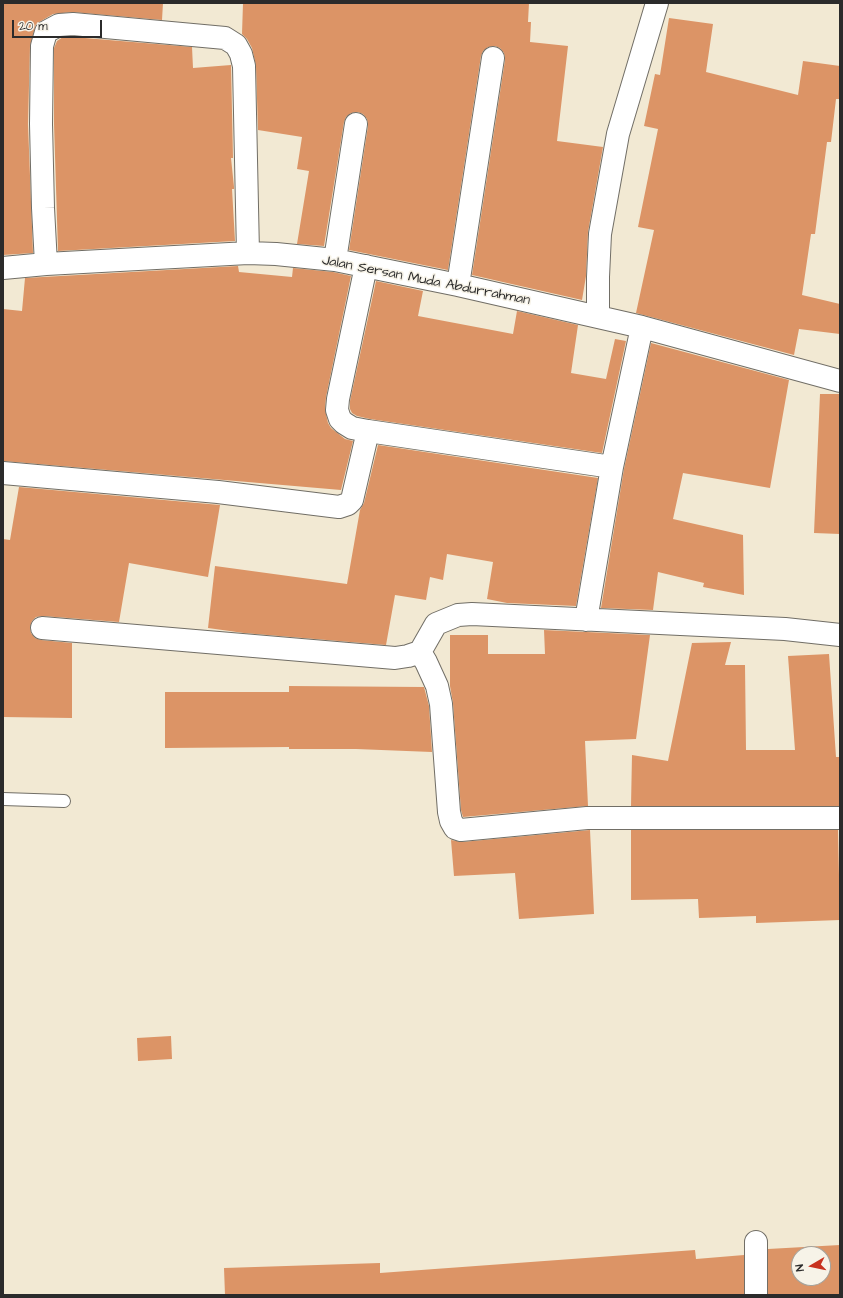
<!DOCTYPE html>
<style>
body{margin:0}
#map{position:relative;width:843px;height:1298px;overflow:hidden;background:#f2e9d3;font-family:"Architects Daughter",sans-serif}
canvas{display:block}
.frame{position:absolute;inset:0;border:4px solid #2b2b2b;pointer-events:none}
.north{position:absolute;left:791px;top:1246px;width:40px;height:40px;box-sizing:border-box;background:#f7f3e8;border:1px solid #a5a39c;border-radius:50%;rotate:261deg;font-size:11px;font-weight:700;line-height:16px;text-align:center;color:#2b2b2b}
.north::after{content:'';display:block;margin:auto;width:14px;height:18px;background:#c8321e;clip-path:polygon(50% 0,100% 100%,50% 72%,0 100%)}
.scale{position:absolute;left:12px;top:20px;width:90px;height:18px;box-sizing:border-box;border:2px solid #2b2b2b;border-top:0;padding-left:5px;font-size:12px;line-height:14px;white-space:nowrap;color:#2b2b2b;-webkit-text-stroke:3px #f7f3e8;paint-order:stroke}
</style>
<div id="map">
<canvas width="843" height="1298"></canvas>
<div class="frame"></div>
<div class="north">N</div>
<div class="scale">20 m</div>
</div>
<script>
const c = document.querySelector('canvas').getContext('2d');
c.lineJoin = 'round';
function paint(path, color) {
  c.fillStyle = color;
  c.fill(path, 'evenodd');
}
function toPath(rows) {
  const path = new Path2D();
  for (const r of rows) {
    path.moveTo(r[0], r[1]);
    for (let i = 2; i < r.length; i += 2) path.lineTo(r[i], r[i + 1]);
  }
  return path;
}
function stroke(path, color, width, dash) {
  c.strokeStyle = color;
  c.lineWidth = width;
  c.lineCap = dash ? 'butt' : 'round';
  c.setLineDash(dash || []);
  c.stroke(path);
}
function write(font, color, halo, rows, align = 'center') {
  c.font = font + ' "Architects Daughter",sans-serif';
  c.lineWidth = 3;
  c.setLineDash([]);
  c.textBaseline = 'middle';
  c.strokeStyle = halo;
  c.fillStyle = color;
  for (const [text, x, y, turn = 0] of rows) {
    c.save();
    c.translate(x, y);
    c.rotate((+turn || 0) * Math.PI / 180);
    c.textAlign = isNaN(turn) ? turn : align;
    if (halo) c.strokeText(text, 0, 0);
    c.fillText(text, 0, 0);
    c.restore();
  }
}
const building = toPath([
 [3,3,163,3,162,20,72,12,53,14,36,24,30,46,28,124,33,253,3,255],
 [243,3,529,3,528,22,531,22,530,42,568,46,557,141,603,147,588,232,586,276,582,300,472,275,505,60,504,53,500,48,495,46,488,47,483,51,481,56,448,270,349,250,368,126,367,119,363,114,358,112,351,113,346,117,344,122,324,246,297,244,309,171,297,169,302,137,258,130,256,66,252,48,247,39,242,34],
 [669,18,713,24,706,72,798,95,803,61,840,66,840,99,836,99,831,142,827,142,815,234,811,234,802,295,840,304,840,334,799,329,794,355,636,313,654,230,638,227,658,129,644,126,655,74,660,75],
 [63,37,73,37,192,47,193,68,231,65,233,158,231,158,234,187,234,189,232,189,235,241,58,251,54,124,54,48,57,41],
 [238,266,239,272,292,277,293,268,333,272,351,276,326,397,325,409,328,423,331,428,345,439,353,441,341,490,3,461,3,309,22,311,25,278],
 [376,281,423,291,418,316,513,334,517,311,578,325,571,373,606,379,615,339,626,341,602,453,370,419,357,416,352,413,350,409,350,401],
 [651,343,789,380,770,488,683,473,673,519,743,535,744,595,703,587,704,583,658,572,653,610,601,608,624,469],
 [820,394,840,394,840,534,814,533],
 [378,445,598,478,576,606,507,603,487,599,493,562,447,554,443,580,430,577,426,600,395,595,386,645,244,633,208,628,215,566,347,584,360,510,364,503],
 [19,487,220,505,208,577,129,563,119,622,43,616,36,617,32,621,30,627,31,633,35,638,41,640,72,643,72,718,3,717,3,539,10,540],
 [544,630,650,635,636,739,585,741,588,806,463,817,461,810,453,703,450,686,450,635,488,635,488,654,545,654],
 [731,642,725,665,745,665,746,750,795,750,788,656,829,654,836,757,840,757,840,806,631,806,632,755,668,761,692,643],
 [289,686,424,687,429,706,432,752,356,749,289,749,289,747,165,748,165,692,289,692],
 [590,830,594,914,519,919,515,873,454,876,451,840,462,842],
 [631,830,838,830,840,920,756,923,756,916,699,918,698,899,631,900],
 [171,1036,172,1059,138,1061,137,1038],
 [840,1245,840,1295,768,1295,768,1249],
 [799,1254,823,1254,823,1278,799,1278],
 [695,1250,696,1259,744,1255,744,1295,225,1295,224,1268,380,1263,380,1273]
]);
const service = toPath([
 [3,799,64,801]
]);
const minor = toPath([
 [335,260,356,124],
 [46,264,43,208,41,124,42,46,46,32,59,25,73,24,225,38,236,45,241,54,244,66,248,253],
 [3,268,46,264,248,253,276,254,335,260,458,285,642,327,840,381],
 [458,285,493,58],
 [598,317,598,277,600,234,618,134,657,3],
 [368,431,612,467],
 [3,473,218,492,339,507,348,504,352,500,368,431,352,428,344,423,340,419,337,410,338,399,366,266],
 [586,620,612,467,642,327],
 [42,628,395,658,408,656,420,652,436,624,458,615,472,614,785,629,840,635],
 [420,652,426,662,437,686,441,704,449,812,451,821,455,828,461,830,587,818,840,818],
 [756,1295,756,1242]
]);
const streetNames = [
 ["Jalan Sersan Muda Abdurrahman",426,281,11]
];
paint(building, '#dc9466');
stroke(service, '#716e66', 14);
stroke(minor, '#716e66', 24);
stroke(service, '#fff', 12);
stroke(minor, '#fff', 22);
write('14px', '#2b2b2b', '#f7f3e8', streetNames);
</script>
